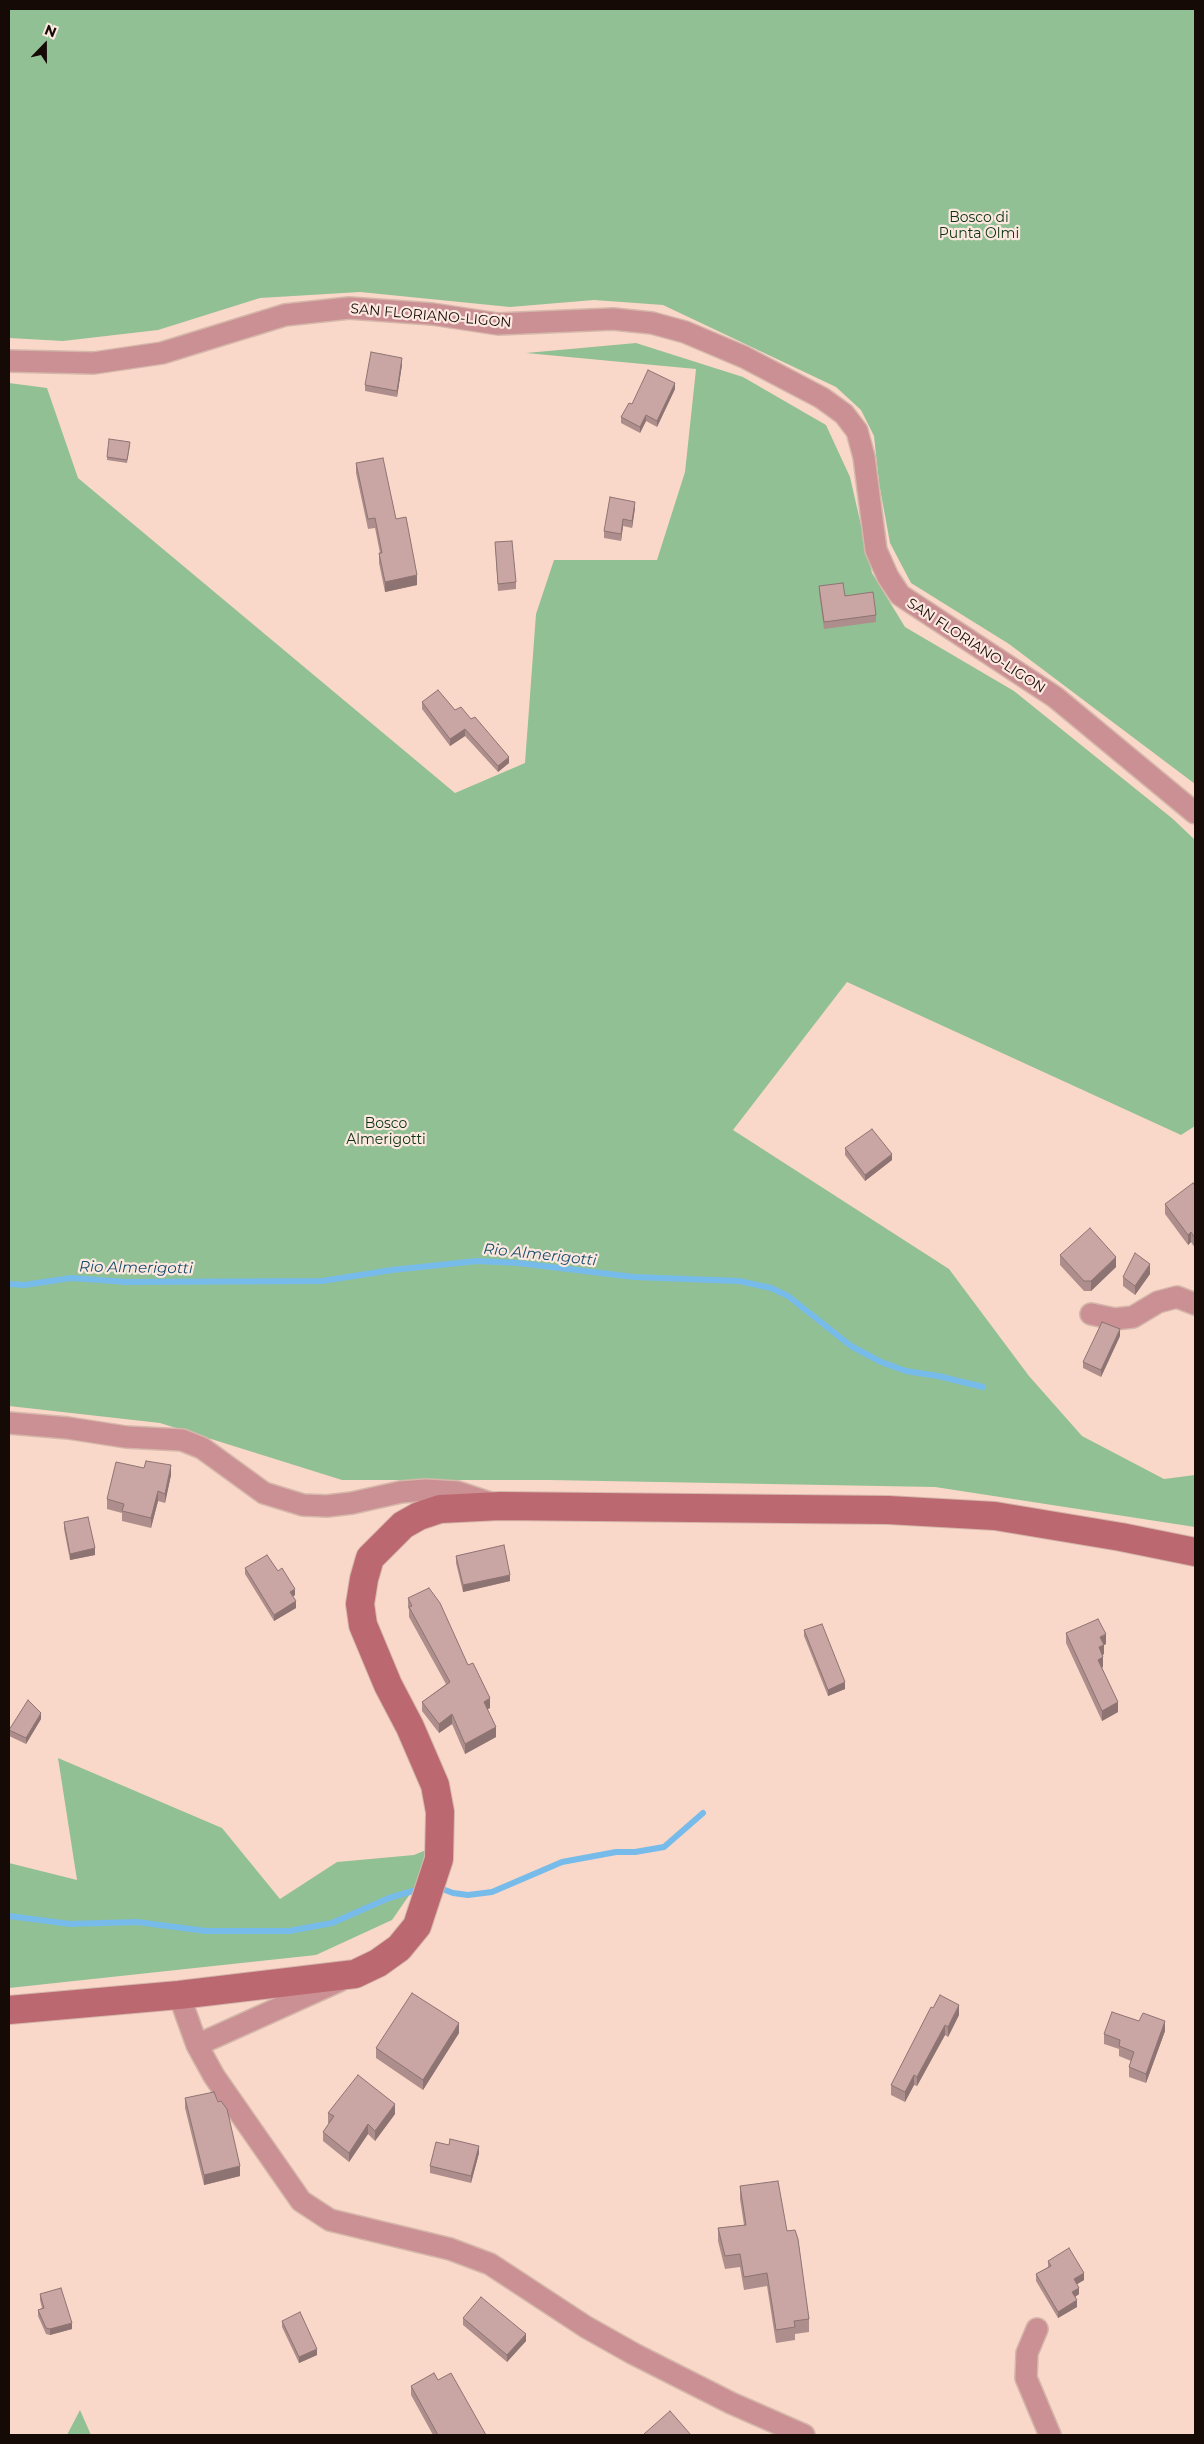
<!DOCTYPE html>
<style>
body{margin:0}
#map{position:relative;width:1204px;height:2444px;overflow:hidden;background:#fad8c9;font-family:Montserrat,sans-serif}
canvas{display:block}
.frame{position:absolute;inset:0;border:10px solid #150a06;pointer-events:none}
.north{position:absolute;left:20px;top:20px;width:50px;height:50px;-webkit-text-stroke:4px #fde8e0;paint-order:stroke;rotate:22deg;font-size:14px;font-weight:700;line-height:20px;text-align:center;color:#150a06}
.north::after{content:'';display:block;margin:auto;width:18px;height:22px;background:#150a06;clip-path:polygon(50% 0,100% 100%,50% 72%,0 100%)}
</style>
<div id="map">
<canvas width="1204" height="2444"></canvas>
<div class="frame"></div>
<div class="north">N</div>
</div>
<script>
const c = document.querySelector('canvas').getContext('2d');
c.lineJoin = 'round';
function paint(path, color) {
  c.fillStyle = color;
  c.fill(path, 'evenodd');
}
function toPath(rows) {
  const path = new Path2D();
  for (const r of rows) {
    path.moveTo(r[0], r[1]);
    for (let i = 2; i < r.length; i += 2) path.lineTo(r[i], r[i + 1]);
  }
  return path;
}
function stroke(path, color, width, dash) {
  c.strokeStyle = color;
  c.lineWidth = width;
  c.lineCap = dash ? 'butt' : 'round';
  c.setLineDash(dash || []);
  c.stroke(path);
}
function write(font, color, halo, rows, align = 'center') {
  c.font = font + ' Montserrat,sans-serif';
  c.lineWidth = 4.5;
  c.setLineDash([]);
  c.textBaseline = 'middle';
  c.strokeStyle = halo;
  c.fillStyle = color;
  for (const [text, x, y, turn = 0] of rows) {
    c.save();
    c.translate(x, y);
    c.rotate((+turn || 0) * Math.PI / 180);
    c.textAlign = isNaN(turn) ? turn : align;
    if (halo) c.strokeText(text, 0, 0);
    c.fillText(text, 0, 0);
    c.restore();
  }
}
const green = toPath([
 [9,9,1195,9,1195,784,1009,644,911,583,890,543,879,483,874,436,861,410,836,387,663,305,594,300,510,307,360,292,260,298,158,330,63,341,9,338],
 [636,343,743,377,826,425,850,477,872,573,905,627,1014,691,1173,819,1195,840,1195,1126,1181,1135,847,982,733,1130,949,1269,1029,1376,1082,1436,1164,1479,1195,1475,1195,1527,935,1487,548,1480,342,1480,160,1423,9,1406,9,383,47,388,78,478,455,793,525,763,536,614,554,560,657,560,685,472,696,369,526,353],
 [58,1758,222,1828,280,1899,337,1862,414,1855,426,1850,417,1884,392,1920,316,1955,9,1988,9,1863,77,1880],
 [80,2410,91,2435,67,2435]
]);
const stream = toPath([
 [9,1284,24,1285,71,1278,127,1282,322,1281,392,1270,477,1261,518,1263,634,1277,739,1281,771,1288,788,1296,851,1346,881,1362,906,1371,938,1376,983,1387],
 [445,1890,453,1893,468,1895,492,1892,562,1862,616,1852,635,1852,664,1847,703,1813],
 [9,1916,70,1924,137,1922,206,1931,289,1931,332,1923,389,1898,416,1890]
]);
const street = toPath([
 [9,361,94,363,162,353,285,315,349,308,432,314,498,324,613,319,652,323,685,332,744,357,822,398,844,414,857,431,864,457,876,550,888,577,900,595,1055,697,1195,813],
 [1091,1314,1115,1319,1133,1317,1158,1302,1177,1297,1195,1304],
 [9,1423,68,1428,126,1437,182,1440,202,1448,264,1493,303,1505,327,1506,352,1503,401,1492,426,1490,457,1492,490,1503],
 [179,1995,197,2045,214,2076,301,2201,330,2220,450,2249,490,2264,586,2327,634,2354,731,2403,804,2435],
 [197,2045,339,1981],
 [1037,2329,1027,2353,1026,2378,1050,2435]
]);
const secondary = toPath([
 [9,2010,179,1995,355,1974,378,1963,399,1948,417,1926,439,1859,440,1812,435,1785,410,1727,388,1685,363,1625,360,1604,364,1579,370,1558,403,1525,419,1516,440,1509,500,1506,888,1510,995,1516,1121,1537,1195,1552]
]);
const wall = toPath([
 [402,365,397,397,365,391,365,385],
 [675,389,657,427,646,421,640,433,621,423,621,417,632,404],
 [130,445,127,463,107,460,107,457],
 [356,463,396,519,417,585,385,592,379,563,379,553,380,553,375,528,368,529,356,473],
 [635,508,632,528,623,526,621,541,604,538,604,531],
 [495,542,516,582,516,589,498,591],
 [819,586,845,596,876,615,876,622,824,629,819,593],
 [422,702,455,710,471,719,509,763,498,772,465,736,450,746,422,709],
 [845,1148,892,1160,865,1181,845,1155],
 [1195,1186,1195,1248,1191,1242,1188,1245,1165,1214,1165,1204],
 [1060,1255,1116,1267,1091,1291,1084,1291,1060,1265],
 [1150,1274,1135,1295,1123,1286,1123,1277],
 [1120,1336,1101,1377,1083,1368,1083,1362],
 [171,1475,165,1503,158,1501,151,1528,122,1521,122,1513,107,1509,107,1499],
 [64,1522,95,1555,70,1560,64,1529],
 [456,1556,510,1581,463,1592,456,1563],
 [245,1568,295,1595,293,1597,296,1608,274,1621,245,1574],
 [408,1598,468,1665,490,1708,487,1709,496,1737,465,1754,452,1724,439,1733,422,1711,422,1702,446,1684,409,1617,409,1610,408,1607],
 [804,1630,845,1689,828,1696,804,1636],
 [1066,1633,1106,1644,1104,1645,1104,1654,1102,1655,1103,1667,1102,1667,1118,1712,1102,1721,1066,1643],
 [41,1719,26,1744,9,1736,9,1730],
 [933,2008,959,2015,948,2037,945,2035,917,2086,914,2085,905,2102,891,2095,891,2085],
 [1165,2031,1146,2083,1129,2077,1129,2067,1131,2061,1119,2056,1119,2049,1104,2044,1104,2034],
 [459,2033,423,2090,376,2058,376,2048],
 [185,2098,240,2176,204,2185,185,2108],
 [328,2113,395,2114,375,2141,368,2134,349,2162,323,2141,323,2132,329,2123,328,2123],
 [449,2145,479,2153,471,2183,430,2173,430,2166],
 [740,2186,787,2231,809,2319,809,2332,795,2334,795,2340,776,2343,767,2286,744,2290,740,2267,725,2269,718,2241,718,2228,744,2225,740,2199],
 [1048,2261,1084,2280,1077,2284,1079,2294,1075,2297,1077,2307,1058,2318,1036,2281,1036,2274,1048,2267],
 [40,2294,72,2329,50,2335,46,2334,38,2316,38,2310,42,2308,40,2300],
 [463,2318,526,2341,507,2362,463,2325],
 [282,2321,317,2355,299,2363,282,2327],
 [438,2380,486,2435,433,2435,411,2395,411,2386]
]);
const shadedWall = toPath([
 [402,358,402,365,397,397,397,391],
 [675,383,675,389,657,427,657,421],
 [646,415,646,421,640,433,640,427],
 [635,502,635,508,632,528,632,521],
 [623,519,623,526,621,541,621,534],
 [417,575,417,585,385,592,385,582],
 [465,729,465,736,450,746,450,739],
 [509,757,509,763,498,772,498,766],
 [892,1154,892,1160,865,1181,865,1175],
 [1191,1232,1191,1242,1188,1245,1188,1235],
 [1116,1257,1116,1267,1091,1291,1091,1281],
 [1150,1264,1150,1274,1135,1295,1135,1286],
 [1120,1329,1120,1336,1101,1377,1101,1370],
 [171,1465,171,1475,165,1503,165,1494],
 [158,1491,158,1501,151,1528,151,1518],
 [95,1548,95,1555,70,1560,70,1554],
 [510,1575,510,1581,463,1592,463,1585],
 [295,1589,295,1595,290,1598,290,1592],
 [296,1601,296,1608,274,1621,274,1615],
 [1106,1634,1106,1644,1104,1645,1104,1654,1099,1657,1099,1647,1100,1637],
 [1103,1657,1103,1667,1098,1669,1098,1660],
 [845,1682,845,1689,828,1696,828,1690],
 [490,1698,490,1708,484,1711,484,1702],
 [1118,1702,1118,1712,1102,1721,1102,1711],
 [41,1713,41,1719,26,1744,26,1738],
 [452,1714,452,1724,439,1733,439,1724],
 [496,1727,496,1737,465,1754,465,1744],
 [959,2005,959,2015,948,2037,948,2027],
 [1165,2021,1165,2031,1146,2083,1146,2074],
 [459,2023,459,2033,423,2090,423,2080],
 [945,2025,945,2035,917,2086,917,2077],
 [914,2075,914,2085,905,2102,905,2092],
 [395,2104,395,2114,375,2141,375,2131],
 [368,2124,368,2134,349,2162,349,2153],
 [479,2146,479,2153,471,2183,471,2176],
 [240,2166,240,2176,204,2185,204,2175],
 [1084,2273,1084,2280,1074,2286,1074,2279],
 [1079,2288,1079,2294,1072,2299,1072,2292],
 [1077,2300,1077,2307,1058,2318,1058,2312],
 [72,2323,72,2329,50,2335,50,2329],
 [526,2334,526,2341,507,2362,507,2355],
 [317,2349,317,2355,299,2363,299,2357]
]);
const building = toPath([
 [371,352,402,358,397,391,365,385,371,352],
 [648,370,675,383,657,421,646,415,640,427,621,417,629,403,632,404,648,370],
 [109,439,130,442,127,460,107,457,109,439],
 [383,458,396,519,406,517,417,575,385,582,379,553,382,553,375,518,368,519,356,463,383,458],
 [610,497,635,502,632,521,623,519,621,534,604,531,610,497],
 [512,541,516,582,498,584,495,542,512,541],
 [843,583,845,596,873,592,876,615,824,622,819,586,843,583],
 [438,690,455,710,461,707,471,719,475,717,509,757,498,766,465,729,450,739,422,702,438,690],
 [872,1129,892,1154,865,1175,845,1148,872,1129],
 [1193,1183,1195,1186,1195,1238,1191,1232,1188,1235,1165,1204,1193,1183],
 [1090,1228,1116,1257,1091,1281,1084,1281,1060,1255,1090,1228],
 [1135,1253,1150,1264,1135,1286,1123,1277,1135,1253],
 [1102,1322,1120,1329,1101,1370,1083,1362,1102,1322],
 [146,1461,171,1465,165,1494,158,1491,151,1518,122,1511,124,1504,107,1499,116,1462,144,1468,146,1461],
 [88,1517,95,1548,70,1554,64,1522,88,1517],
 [504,1545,510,1575,463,1585,456,1556,504,1545],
 [267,1555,278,1571,282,1568,295,1589,290,1592,296,1601,274,1615,245,1568,267,1555],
 [429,1588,440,1603,468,1665,473,1663,490,1698,484,1702,496,1727,465,1744,452,1714,439,1724,422,1702,450,1682,409,1607,412,1606,408,1598,429,1588],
 [1098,1619,1106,1634,1100,1637,1104,1645,1099,1647,1103,1657,1098,1660,1118,1702,1102,1711,1066,1633,1098,1619],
 [822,1624,845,1682,828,1690,804,1630,822,1624],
 [28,1700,41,1713,26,1738,9,1730,28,1700],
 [412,1993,459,2023,423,2080,376,2048,412,1993],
 [940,1995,959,2005,948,2027,945,2025,917,2077,914,2075,905,2092,891,2085,931,2007,933,2008,940,1995],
 [1112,2012,1139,2021,1143,2013,1165,2021,1146,2074,1129,2067,1134,2052,1119,2046,1120,2040,1104,2034,1112,2012],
 [358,2075,395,2104,375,2131,368,2124,349,2153,323,2132,334,2116,328,2113,358,2075],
 [214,2092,218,2102,221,2101,227,2109,240,2166,204,2175,185,2098,214,2092],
 [450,2139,479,2146,471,2176,430,2166,436,2142,449,2145,450,2139],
 [778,2181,787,2231,795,2230,798,2239,809,2319,794,2321,795,2327,776,2330,767,2273,744,2277,740,2254,725,2256,718,2228,746,2225,740,2186,778,2181],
 [1069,2248,1084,2273,1074,2279,1079,2288,1072,2292,1077,2300,1058,2312,1036,2274,1051,2266,1048,2261,1069,2248],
 [61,2288,72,2323,50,2329,46,2328,38,2310,44,2308,40,2294,61,2288],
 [481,2297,526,2334,507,2355,463,2318,481,2297],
 [300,2312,317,2349,299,2357,282,2321,300,2312],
 [434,2373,438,2380,451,2373,486,2435,438,2435,411,2386,434,2373],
 [670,2411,691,2435,645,2435,644,2434,670,2411]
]);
const parkNames = [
 ["Bosco di",979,218],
 ["Punta Olmi",979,234],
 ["Bosco",386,1124],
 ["Almerigotti",386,1140]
];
const streetNames = [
 ["SAN FLORIANO-LIGON",431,316,5],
 ["SAN FLORIANO-LIGON",976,646,33]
];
const waterNames = [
 ["Rio Almerigotti",540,1255,6],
 ["Rio Almerigotti",136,1268,1]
];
paint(green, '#92c095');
stroke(stream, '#76bbe9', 6);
stroke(street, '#d5b7aa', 24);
stroke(secondary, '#d5b7aa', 30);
stroke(street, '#ca9094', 21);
stroke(secondary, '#bb6870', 28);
paint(wall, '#ad8e8c');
paint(shadedWall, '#8d7472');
paint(building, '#c9a5a3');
stroke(building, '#8d7472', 1);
write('14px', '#093311', '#fde8e0', parkNames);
write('14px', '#150a06', '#fde8e0', streetNames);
write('italic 15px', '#164c6b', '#fde8e0', waterNames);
</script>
